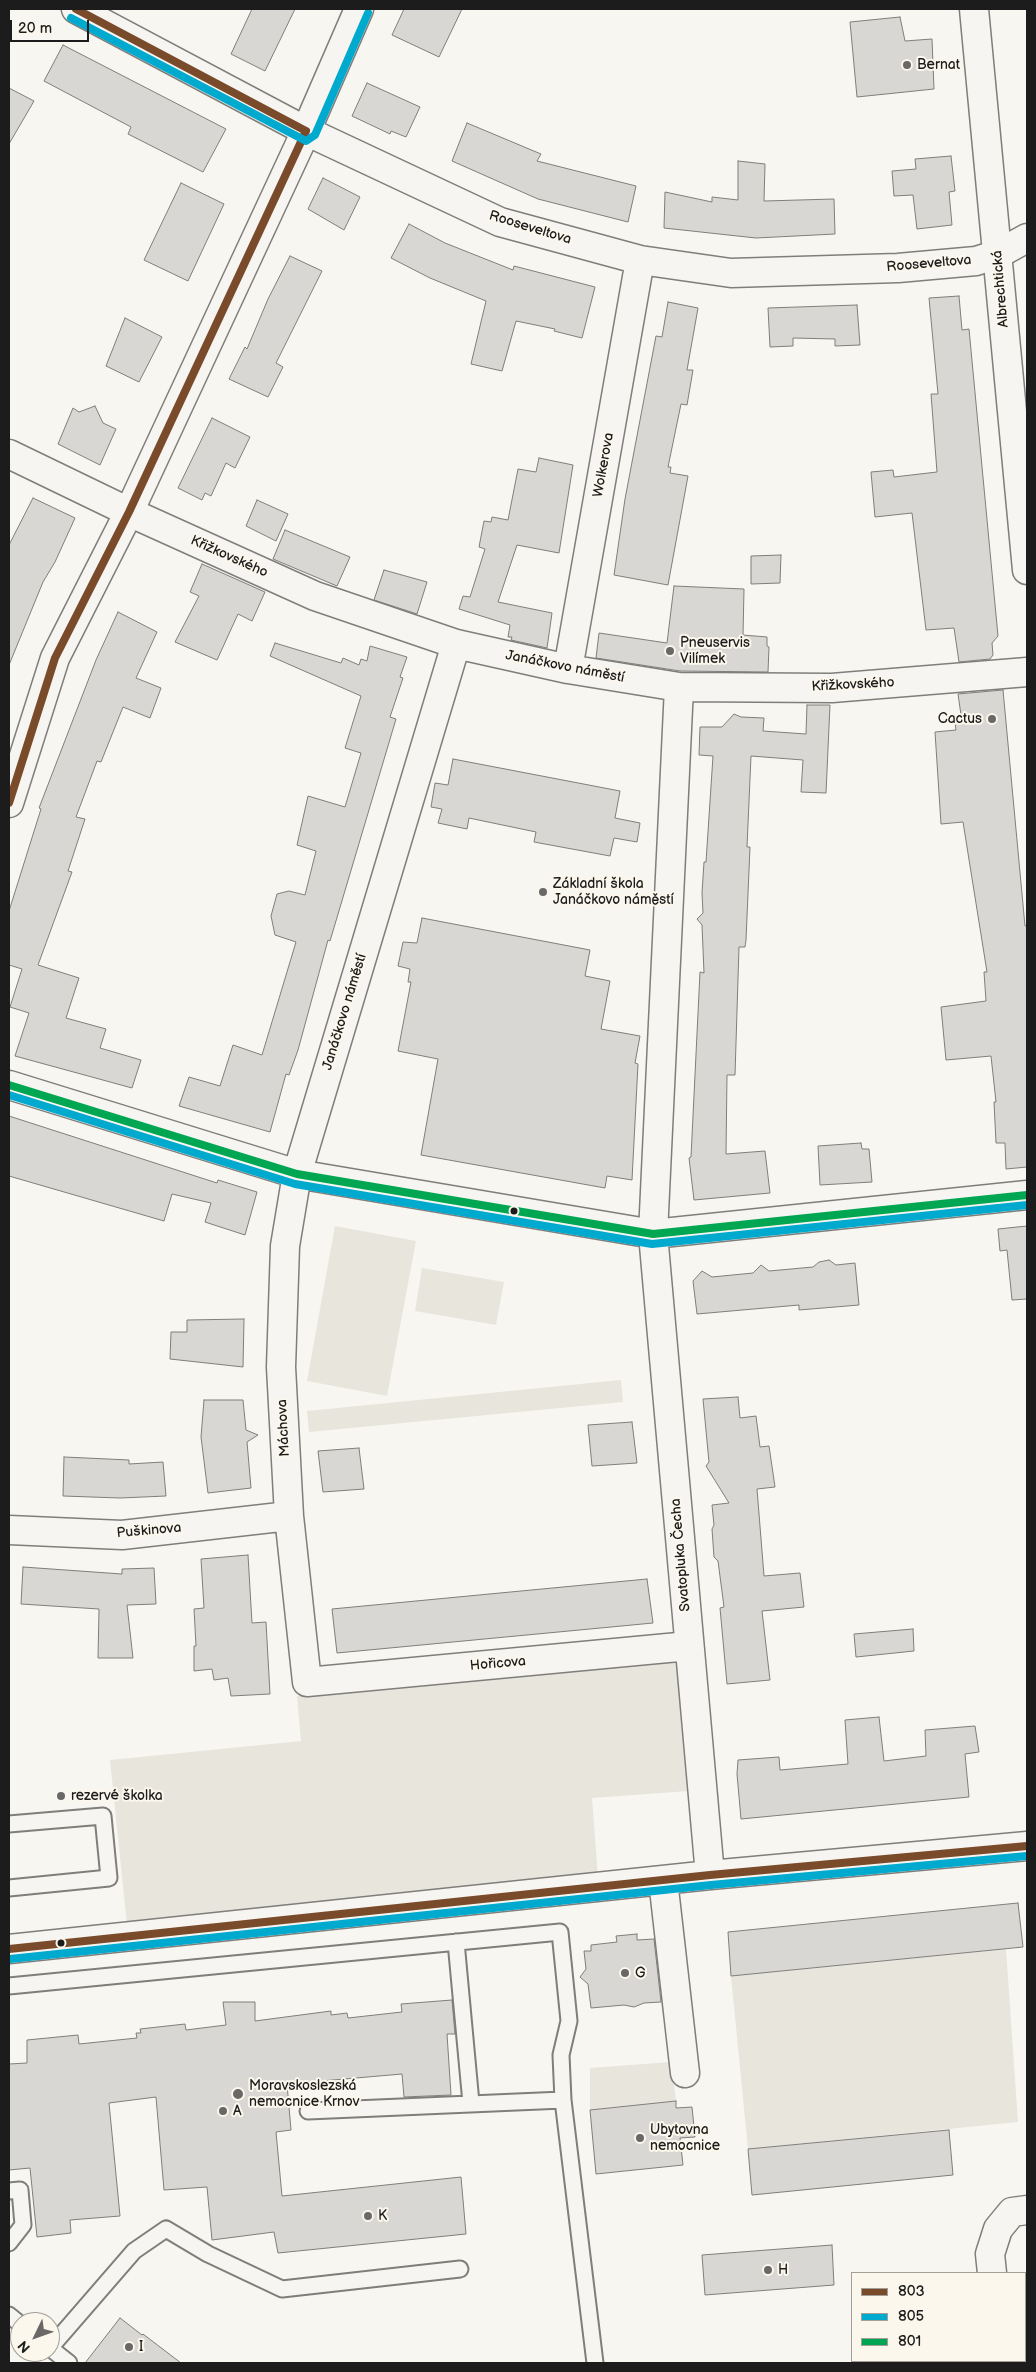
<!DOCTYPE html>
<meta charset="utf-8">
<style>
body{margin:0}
#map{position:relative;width:1036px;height:2372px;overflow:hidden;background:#f8f6f0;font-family:"Balsamiq Sans",sans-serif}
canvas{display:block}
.frame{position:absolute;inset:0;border:10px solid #1c1c1c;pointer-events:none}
.legend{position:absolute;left:851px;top:2272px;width:175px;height:90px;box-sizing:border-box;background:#fbf7ec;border:1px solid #a29f99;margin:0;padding:6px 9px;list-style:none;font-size:15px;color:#1c1c1c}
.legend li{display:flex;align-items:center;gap:10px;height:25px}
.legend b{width:25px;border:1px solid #a29f99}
.north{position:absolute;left:10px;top:2312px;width:50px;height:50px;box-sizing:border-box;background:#fbf7ec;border:1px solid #a29f99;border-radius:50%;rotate:228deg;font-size:14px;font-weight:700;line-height:20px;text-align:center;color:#1c1c1c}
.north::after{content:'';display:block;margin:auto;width:18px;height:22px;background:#696866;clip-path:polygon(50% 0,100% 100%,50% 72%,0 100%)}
.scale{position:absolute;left:10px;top:20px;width:79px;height:22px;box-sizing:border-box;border:2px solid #1c1c1c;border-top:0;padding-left:6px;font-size:15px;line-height:18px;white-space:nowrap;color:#1c1c1c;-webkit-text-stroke:4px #fbf7ec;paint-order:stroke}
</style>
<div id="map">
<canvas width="1036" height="2372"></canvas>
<div class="frame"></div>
<ul class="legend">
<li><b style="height:6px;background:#7a4b2a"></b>803</li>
<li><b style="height:6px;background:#00a9ce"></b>805</li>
<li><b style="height:6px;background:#00a651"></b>801</li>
</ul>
<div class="north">N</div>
<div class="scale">20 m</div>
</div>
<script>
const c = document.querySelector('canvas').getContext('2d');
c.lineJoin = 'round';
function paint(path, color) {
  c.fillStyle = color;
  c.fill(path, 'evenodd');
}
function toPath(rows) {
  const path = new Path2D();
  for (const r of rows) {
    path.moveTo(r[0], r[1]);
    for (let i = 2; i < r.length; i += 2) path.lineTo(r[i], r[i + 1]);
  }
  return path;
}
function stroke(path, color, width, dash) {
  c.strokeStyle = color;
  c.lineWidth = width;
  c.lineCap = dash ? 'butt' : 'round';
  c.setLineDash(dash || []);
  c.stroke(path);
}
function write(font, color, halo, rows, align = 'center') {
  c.font = font + ' "Balsamiq Sans",sans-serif';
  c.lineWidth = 4;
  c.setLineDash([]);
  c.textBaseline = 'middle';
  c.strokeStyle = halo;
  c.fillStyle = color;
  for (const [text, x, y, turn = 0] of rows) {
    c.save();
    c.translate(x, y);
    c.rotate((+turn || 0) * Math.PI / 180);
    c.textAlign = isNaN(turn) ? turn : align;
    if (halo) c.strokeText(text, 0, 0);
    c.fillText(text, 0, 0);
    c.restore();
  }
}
const green = toPath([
 [335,1226,416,1241,387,1396,307,1381],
 [422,1268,504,1282,496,1325,415,1311],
 [621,1380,623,1402,309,1432,307,1411],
 [674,1659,681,1661,689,1791,592,1798,598,1877,127,1925,110,1760,301,1741,297,1696],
 [1006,1949,1018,2122,748,2149,731,1976],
 [671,2062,676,2101,590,2110,590,2068]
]);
const building = toPath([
 [252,9,295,9,265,71,231,54,252,9],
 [404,9,462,9,439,57,392,35,404,9],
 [900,17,905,41,932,39,934,89,857,97,850,22,900,17],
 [63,45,226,129,203,172,128,134,131,127,44,81,63,45],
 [367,83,420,107,406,137,391,131,390,134,352,116,367,83],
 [9,88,34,101,9,144,9,88],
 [467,123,541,154,537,161,636,186,628,222,538,199,452,161,467,123],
 [951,156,955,191,949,192,952,225,917,229,913,195,894,196,892,171,916,169,915,159,951,156],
 [738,161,765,164,764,201,834,199,835,234,756,238,664,228,665,192,712,202,712,197,738,200,738,161],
 [323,178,360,197,344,230,308,209,323,178],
 [181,183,224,204,188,281,144,260,181,183],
 [409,224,445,243,513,270,514,266,595,287,582,338,554,331,555,329,516,321,502,371,471,364,486,301,430,278,391,258,409,224],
 [290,256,322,271,276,363,283,367,268,397,229,379,245,347,247,349,268,299,290,256],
 [959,296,962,330,969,329,998,636,992,643,993,655,990,659,959,662,954,628,926,630,912,513,875,517,871,472,893,470,894,477,937,472,931,394,938,394,929,298,959,296],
 [668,302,698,308,687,370,693,370,687,405,681,404,668,467,671,467,670,473,688,476,668,585,614,575,625,499,656,336,662,337,668,302],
 [857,305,860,345,835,346,835,339,793,338,793,346,770,347,768,308,857,305],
 [125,318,162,337,139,382,106,366,125,318],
 [95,406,103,423,116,429,100,465,58,444,73,408,79,412,95,406],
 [212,418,250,437,235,468,226,463,211,496,205,493,202,500,178,488,212,418],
 [539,458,573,465,559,553,517,545,498,602,552,613,547,648,511,640,512,637,508,637,510,625,459,609,463,596,470,597,485,549,479,547,484,521,491,522,492,517,508,520,518,469,536,472,539,458],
 [33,498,75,518,55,562,43,582,9,665,9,545,33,498],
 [257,500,288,514,276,541,246,526,257,500],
 [285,530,350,557,337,586,273,559,285,530],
 [781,555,780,583,751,584,751,556,781,555],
 [202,564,265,592,252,621,238,614,217,660,175,642,199,596,190,592,202,564],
 [384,570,427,582,417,614,374,600,384,570],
 [674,586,744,589,743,635,767,637,767,646,769,647,768,672,680,671,596,658,599,633,667,643,674,586],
 [118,612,157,632,136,678,161,688,150,718,123,707,101,762,97,761,76,817,85,819,68,871,72,872,38,965,79,978,66,1018,106,1029,100,1048,141,1060,132,1088,15,1056,29,1013,10,1007,22,969,9,965,9,911,41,809,39,808,96,660,118,612],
 [275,643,341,663,343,658,359,665,361,659,367,661,370,646,407,657,400,677,403,678,390,717,396,719,330,941,328,940,298,1050,289,1075,286,1074,270,1132,179,1106,189,1077,220,1086,233,1045,262,1055,296,942,275,935,271,916,277,894,289,891,305,895,316,851,297,845,308,796,345,807,361,753,345,748,361,696,270,656,275,643],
 [1003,690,1025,926,1027,925,1027,1167,1006,1169,1005,1143,996,1143,994,1102,996,1102,991,1056,946,1060,941,1007,986,1001,984,972,987,972,963,822,941,824,935,732,956,730,954,716,961,715,958,694,1003,690],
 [807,705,830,705,826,793,801,792,803,760,751,756,747,847,750,847,746,940,745,947,739,947,735,1075,727,1075,726,1154,765,1151,770,1193,694,1200,689,1158,691,1157,700,972,704,973,702,925,697,919,703,913,702,893,704,862,706,862,713,756,699,755,700,727,722,727,734,714,741,717,764,718,763,731,806,734,807,705],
 [453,759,620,791,615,818,640,823,637,842,614,838,610,856,534,842,536,832,469,818,467,829,438,823,442,809,431,807,435,783,448,785,453,759],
 [422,918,590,950,585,976,610,981,601,1029,640,1036,635,1063,638,1064,632,1180,607,1176,605,1188,421,1155,438,1059,398,1051,411,982,408,982,410,969,398,966,403,942,417,943,422,918],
 [9,1116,217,1183,218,1180,257,1192,245,1235,205,1222,211,1203,172,1194,164,1221,9,1176,9,1116],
 [861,1143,862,1149,869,1149,872,1182,820,1185,818,1146,861,1143],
 [1027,1226,1027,1299,1012,1300,1007,1250,1000,1251,998,1229,1027,1226],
 [829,1260,836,1265,855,1263,859,1305,799,1310,799,1305,697,1314,693,1281,702,1271,712,1277,753,1273,761,1265,769,1271,813,1267,819,1262,829,1260],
 [244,1319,243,1367,170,1359,171,1332,187,1332,187,1320,244,1319],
 [738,1397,740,1418,756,1416,760,1447,769,1446,775,1487,757,1489,764,1576,800,1573,804,1607,762,1611,770,1680,727,1684,720,1608,724,1607,718,1561,714,1557,712,1529,714,1525,712,1505,729,1503,706,1466,709,1462,703,1399,738,1397],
 [204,1400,243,1400,246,1430,258,1435,247,1442,251,1488,208,1493,201,1437,204,1400],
 [632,1422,637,1463,592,1466,588,1425,632,1422],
 [359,1448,364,1489,323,1492,318,1451,359,1448],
 [64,1457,129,1460,129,1464,163,1462,166,1496,120,1498,63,1496,64,1457],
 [248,1555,252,1623,266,1622,270,1694,231,1696,228,1678,214,1680,212,1669,194,1671,194,1646,196,1646,194,1609,204,1608,201,1559,248,1555],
 [23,1567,122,1574,122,1569,154,1568,156,1604,127,1605,133,1658,98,1658,99,1609,21,1604,23,1567],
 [647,1579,653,1623,337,1653,332,1609,647,1579],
 [913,1629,914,1651,856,1657,854,1634,913,1629],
 [879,1717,884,1761,926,1756,925,1730,975,1726,979,1752,965,1754,969,1797,741,1819,737,1774,738,1760,779,1757,780,1770,848,1764,845,1720,879,1717],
 [1018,1903,1023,1947,731,1976,728,1932,1018,1903],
 [637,1934,637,1940,654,1939,661,2002,644,2003,634,2007,624,2005,591,2008,588,1984,580,1977,586,1969,584,1951,591,1951,591,1945,617,1942,616,1936,637,1934],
 [452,2000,455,2034,447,2034,451,2095,404,2097,402,2074,287,2084,291,2130,276,2132,282,2196,461,2177,466,2234,278,2253,274,2232,212,2240,207,2187,164,2190,156,2097,109,2103,120,2216,70,2220,71,2233,37,2237,30,2168,9,2170,9,2064,27,2063,27,2040,78,2035,79,2044,137,2038,136,2033,141,2033,140,2029,185,2024,186,2030,226,2025,223,2002,255,2002,255,2021,331,2011,331,2015,347,2013,348,2018,402,2012,401,2004,452,2000],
 [676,2101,676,2108,692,2107,695,2137,680,2138,683,2165,596,2174,590,2110,676,2101],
 [949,2130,953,2175,752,2195,748,2149,949,2130],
 [832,2245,834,2285,705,2295,702,2255,832,2245],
 [120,2318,142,2335,143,2334,181,2363,85,2363,120,2318]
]);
const lane = toPath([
 [9,1824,103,1816,109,1878,9,1888],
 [456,1942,471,2103],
 [9,1986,560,1932,569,2021,561,2055,563,2100,595,2363],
 [308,2111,563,2100],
 [9,2191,20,2190,23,2225,9,2243],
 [9,2315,20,2324],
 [50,2348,134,2251,166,2229,208,2254,282,2289,460,2269],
 [50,2348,69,2363]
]);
const street = toPath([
 [76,9,306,131,500,222,640,260,731,273,898,268,976,261,998,254,1027,238],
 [9,454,129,512,315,596,456,644,568,669,679,687,832,688,1027,672],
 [456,644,297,1174,285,1246,281,1367,289,1516,307,1682,689,1646],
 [568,669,640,260],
 [679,687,653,1234,710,1875],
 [9,803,55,658,129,512,306,131,359,9],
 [9,1085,297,1174,653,1234,1027,1195],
 [9,1530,122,1535,289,1516],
 [663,1880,685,2073],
 [9,1949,710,1875,1027,1846],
 [992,2273,990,2254,998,2229,1012,2212,1027,2210],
 [1005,2361,1005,2363]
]);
const secondary = toPath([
 [974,9,1027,570]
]);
const bus1 = toPath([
 [76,9,306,131],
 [9,803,55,658,129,512,306,131],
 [9,1949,710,1875,1027,1846]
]);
const bus2 = toPath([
 [71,18,306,141,315,135,368,13],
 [9,1095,295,1184,652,1244,1027,1205],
 [10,1959,711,1885,1027,1856]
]);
const bus3 = toPath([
 [9,1085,297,1174,653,1234,1027,1195]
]);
const markers = [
 [907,65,5,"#696866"],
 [670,651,5,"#696866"],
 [992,719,5,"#696866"],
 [543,892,5,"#696866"],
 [514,1211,4.5,"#1c1c1c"],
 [61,1796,5,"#696866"],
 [61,1943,4.5,"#1c1c1c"],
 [625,1973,5,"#696866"],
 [238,2094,6,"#696866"],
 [223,2111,5,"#696866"],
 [640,2138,5,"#696866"],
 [368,2216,5,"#696866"],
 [768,2270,5,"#696866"],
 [129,2347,5,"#696866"]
];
const poiNames = [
 ["Bernat",917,65],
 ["Pneuservis",680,643],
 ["Vilímek",680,659],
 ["Cactus",982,719,"right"],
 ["Základní škola",553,884],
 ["Janáčkovo náměstí",553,900],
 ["rezervé školka",71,1796],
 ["G",635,1973],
 ["Moravskoslezská",249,2086],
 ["nemocnice Krnov",249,2102],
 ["A",233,2111],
 ["Ubytovna",650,2130],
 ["nemocnice",650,2146],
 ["K",378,2216],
 ["H",778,2270],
 ["I",139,2347]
];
const streetNames = [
 ["Rooseveltova",530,228,17],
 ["Rooseveltova",929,264,-5],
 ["Albrechtická",1001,289,-95],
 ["Wolkerova",604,465,-80],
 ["Křižkovského",229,557,24],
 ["Janáčkovo náměstí",565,667,11],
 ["Křižkovského",853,685,-3],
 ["Janáčkovo náměstí",345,1012,-73],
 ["Máchova",284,1428,-93],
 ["Puškinova",149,1531,-5],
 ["Svatopluka Čecha",681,1555,-95],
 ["Hořicova",498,1664,-5]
];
paint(green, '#e8e5dd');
paint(building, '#d9d7d3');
stroke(building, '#7f7e7b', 1);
stroke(lane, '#7f7e7b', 19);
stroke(street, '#7f7e7b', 31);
stroke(secondary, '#7f7e7b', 31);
stroke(lane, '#f6f5f1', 15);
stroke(street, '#f6f5f1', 28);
stroke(secondary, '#f6f5f1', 28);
stroke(bus1, '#7a4b2a', 8);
stroke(bus2, '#00a9ce', 8);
stroke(bus3, '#00a651', 8);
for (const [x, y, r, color] of markers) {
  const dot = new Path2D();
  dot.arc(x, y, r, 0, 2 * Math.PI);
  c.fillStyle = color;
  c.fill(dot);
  stroke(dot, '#fbf7ec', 2);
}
write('14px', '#1c1c1c', '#fbf7ec', poiNames, 'left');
write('14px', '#1c1c1c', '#fbf7ec', streetNames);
</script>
